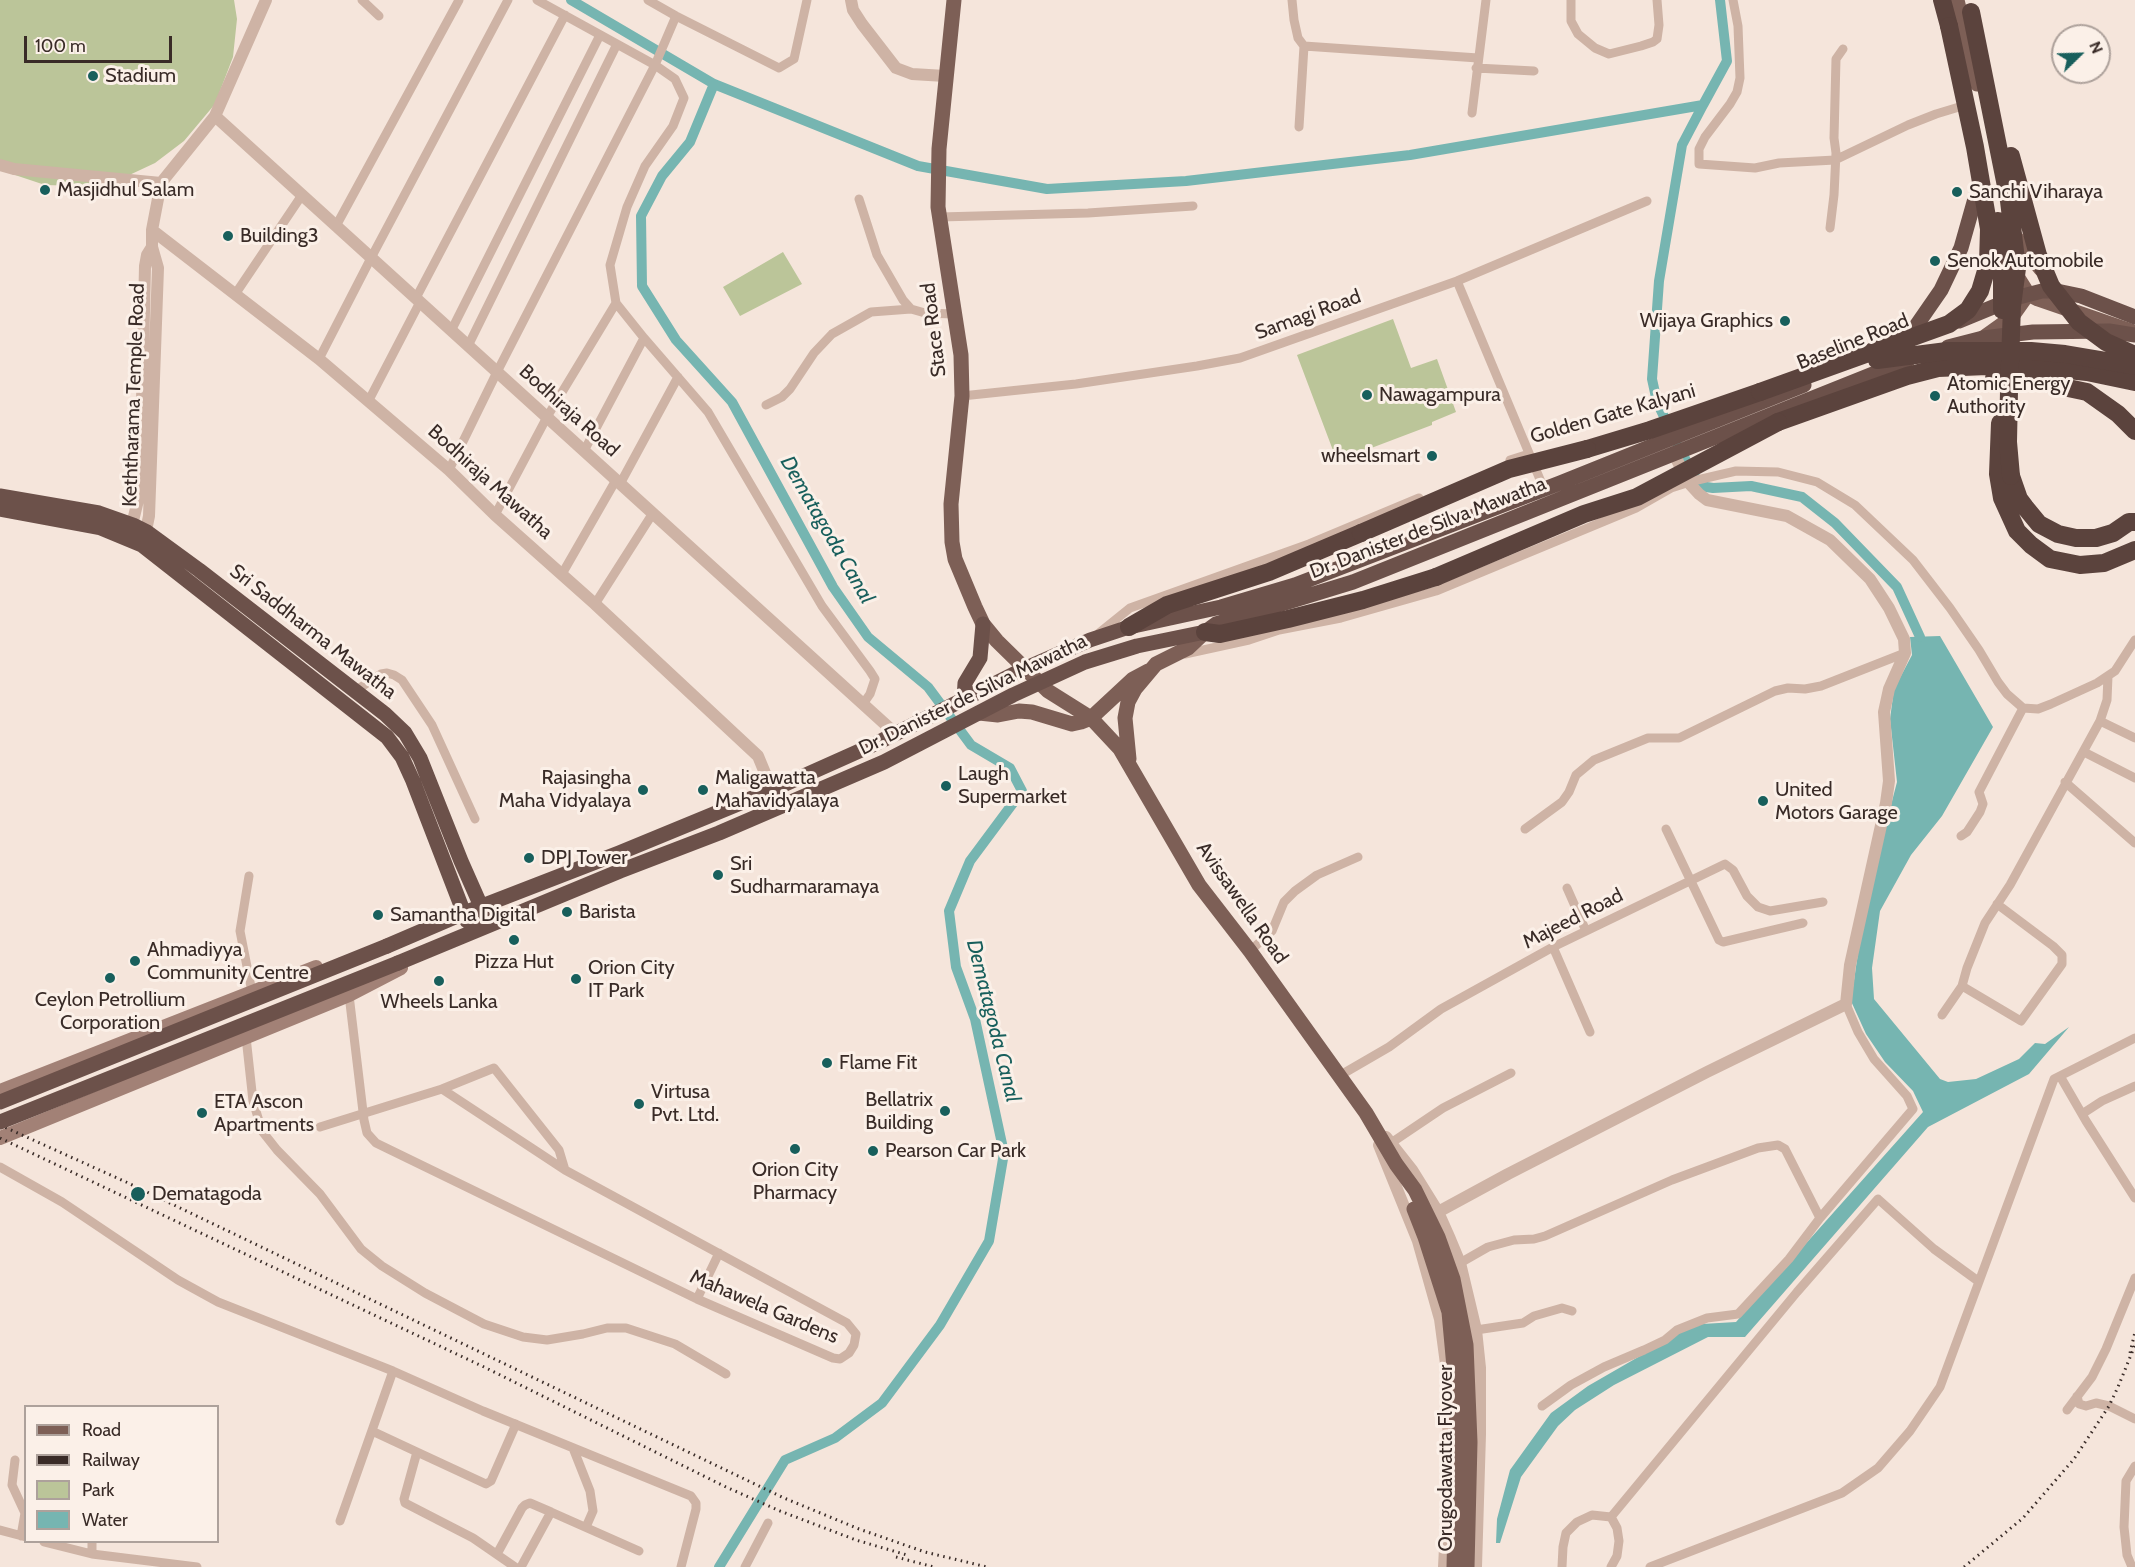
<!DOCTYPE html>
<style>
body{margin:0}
#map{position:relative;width:2135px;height:1567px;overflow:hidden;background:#f5e5db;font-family:Cabin,sans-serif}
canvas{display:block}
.legend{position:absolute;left:24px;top:1405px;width:195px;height:138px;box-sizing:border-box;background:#fbf0e8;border:2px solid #ada19b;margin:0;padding:8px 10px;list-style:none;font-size:18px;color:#392b27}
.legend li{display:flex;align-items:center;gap:12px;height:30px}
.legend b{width:30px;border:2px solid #ada19b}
.north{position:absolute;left:2051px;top:24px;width:60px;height:60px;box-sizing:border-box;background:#fbf0e8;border:2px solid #ada19b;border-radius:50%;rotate:67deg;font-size:16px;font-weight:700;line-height:24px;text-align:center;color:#392b27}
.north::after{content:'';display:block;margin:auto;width:21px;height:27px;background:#185f5c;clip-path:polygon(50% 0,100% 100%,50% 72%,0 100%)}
.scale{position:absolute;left:24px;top:36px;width:148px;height:27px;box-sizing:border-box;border:3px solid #392b27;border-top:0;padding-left:8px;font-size:18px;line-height:21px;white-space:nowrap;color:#392b27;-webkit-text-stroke:4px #fbf0e8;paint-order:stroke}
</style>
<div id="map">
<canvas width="2135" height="1567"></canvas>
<ul class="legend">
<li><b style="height:8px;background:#7d5f56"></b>Road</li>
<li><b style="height:8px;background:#392b27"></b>Railway</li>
<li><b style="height:16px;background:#bbc599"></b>Park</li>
<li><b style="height:16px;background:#76b5b1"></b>Water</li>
</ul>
<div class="north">N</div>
<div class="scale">100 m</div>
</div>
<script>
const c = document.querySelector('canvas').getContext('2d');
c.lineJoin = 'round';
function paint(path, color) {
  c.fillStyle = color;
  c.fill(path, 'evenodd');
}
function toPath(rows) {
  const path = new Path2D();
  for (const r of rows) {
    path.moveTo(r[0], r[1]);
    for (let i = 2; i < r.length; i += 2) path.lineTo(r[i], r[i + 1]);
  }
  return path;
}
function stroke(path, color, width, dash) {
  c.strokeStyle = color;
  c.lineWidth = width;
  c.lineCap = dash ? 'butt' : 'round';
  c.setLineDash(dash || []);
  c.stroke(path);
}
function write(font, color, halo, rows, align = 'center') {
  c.font = font + ' Cabin,sans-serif';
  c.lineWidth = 6;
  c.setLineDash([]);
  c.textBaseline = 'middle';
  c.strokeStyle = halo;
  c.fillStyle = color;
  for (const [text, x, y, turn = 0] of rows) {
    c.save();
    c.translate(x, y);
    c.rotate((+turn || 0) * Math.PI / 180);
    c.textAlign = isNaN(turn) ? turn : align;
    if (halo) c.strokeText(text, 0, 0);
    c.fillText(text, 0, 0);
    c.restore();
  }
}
const green = toPath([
 [0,0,234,0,237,19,233,57,215,104,184,141,155,163,123,178,80,186,45,185,0,170],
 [783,252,802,284,740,316,723,287],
 [1393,319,1411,368,1437,359,1456,412,1432,422,1432,425,1337,461,1297,355]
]);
const water = toPath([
 [1940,636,1993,727,1942,816,1911,855,1880,911,1872,968,1874,999,1940,1079,1948,1082,1976,1079,2019,1059,2035,1043,2045,1044,2069,1027,2029,1074,1928,1127,1745,1337,1708,1337,1614,1385,1575,1410,1558,1426,1521,1477,1500,1543,1496,1543,1497,1519,1510,1470,1551,1413,1588,1386,1685,1330,1702,1324,1736,1322,1923,1112,1913,1091,1885,1062,1866,1034,1851,1001,1865,905,1897,782,1890,719,1894,689,1912,655,1910,637]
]);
const canal = toPath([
 [571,0,714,84,918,166,1047,189,1186,181,1410,155,1703,105,1727,61,1720,0],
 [714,84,690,142,662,176,641,216,642,286,676,340,732,402,833,587,868,637,928,687,971,745,1010,768,1022,791,970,861,949,911,956,967,975,1019,1004,1153,989,1241,940,1325,882,1403,835,1438,785,1460,719,1567],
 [1669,427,1657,402,1652,379,1659,281,1682,145,1703,105],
 [1678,446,1700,486,1713,488,1751,486,1802,497,1835,523,1897,587,1920,637]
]);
const minor = toPath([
 [362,0,379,16],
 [537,0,655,65,675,79,684,98,673,126,645,166,627,207,610,265,616,303,644,338,708,412,822,606,870,671,875,679,870,694,863,704],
 [648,0,676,16,779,68,794,59,807,0],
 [1292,0,1294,20,1298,38,1304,46,1299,127],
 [1571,0,1571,21,1578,34,1595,48,1609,54,1641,46,1653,42,1657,39,1659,25,1657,0],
 [1733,0,1738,26,1740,78,1737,92,1730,104,1705,137,1699,149,1699,164,1755,168,1779,163,1835,160,1908,125,1936,114,1969,104],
 [1304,46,1478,58],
 [1476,68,1534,71],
 [1472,113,1486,0],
 [859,199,877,255,903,300,911,309,925,313,954,314],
 [940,217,1088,213,1193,206],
 [336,226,459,0],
 [1830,228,1834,195,1836,153,1834,138,1836,59,1843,49],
 [1457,281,1544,489],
 [236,293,302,195],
 [416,298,565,15],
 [451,331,600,35],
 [468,346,617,44],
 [319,359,371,258,508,0],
 [962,396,1076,384,1197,366,1240,358,1457,281,1647,201],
 [369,400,420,302],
 [766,405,782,397,790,389,814,353,832,334,871,312,911,309],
 [584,451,644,338],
 [1510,460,1529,454],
 [449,470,497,372,655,65,676,16],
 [620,484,678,377],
 [495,515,547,417,616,303],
 [562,574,616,480],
 [595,604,653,513],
 [1099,633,1130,608,1309,544,1419,498],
 [1185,654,1249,640,1279,630,1341,618,1436,591,1636,508,1671,488,1693,481,1736,471,1778,472,1817,482,1855,505,1913,560,1950,608,1979,650,1998,682,2007,694,2023,708,2038,709,2051,704,2097,683,2115,671,2135,640],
 [355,691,381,674,387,673,394,675,402,680,432,725,475,819],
 [2100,721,2135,738],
 [2084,752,2135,778],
 [2065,782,2135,843],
 [1525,829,1562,802,1569,792,1576,775,1594,760,1648,738,1679,738,1775,691,1788,688,1805,689,1821,686,1905,653],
 [1666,829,1719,940,1723,942,1803,923],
 [1961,836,1967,832,1980,812,1983,804,1979,792,2023,708],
 [249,876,240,931,252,992],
 [1567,888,1586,931],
 [1553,947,1590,1032],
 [1250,951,1272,931,1284,902,1295,891,1317,875,1358,857],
 [1962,986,2021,1021,2062,964,2062,955,2053,946,1997,904],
 [349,995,364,1120,367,1133,376,1143,697,1299,833,1358,840,1359,849,1353,854,1345,856,1334,847,1323,565,1170,442,1089],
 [1942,1015,1962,986,1967,968,1985,923,2010,885,2100,721,2107,700,2108,676],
 [246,1037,253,1101,262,1131,277,1150,320,1194,361,1249,382,1266,425,1293,484,1324,523,1337,547,1340,583,1334,607,1328,626,1328,675,1344,726,1374],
 [1339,1076,1389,1047,1441,1009,1553,947,1725,864,1733,870,1747,896,1758,907,1770,911,1823,902],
 [2060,1076,2086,1121,2135,1198],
 [2082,1114,2102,1101,2135,1086],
 [320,1127,442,1089,494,1068,559,1150,565,1170],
 [1391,1143,1443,1108,1511,1073],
 [0,1167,62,1202,178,1280,218,1302,393,1371,483,1411,691,1496,696,1503,696,1509,681,1567],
 [1460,1263,1488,1247,1514,1240,1534,1239,1545,1236,1672,1180,1758,1148,1778,1145,1785,1149,1820,1218],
 [697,1299,719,1253],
 [1476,1330,1523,1323,1534,1316,1562,1308,1572,1311],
 [2077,1396,2079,1404,2086,1406,2096,1403,2109,1406,2135,1419],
 [1542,1406,1571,1385,1604,1367,1644,1350,1665,1340,1677,1330,1707,1318,1738,1314,1789,1259,1820,1218,1913,1109,1907,1096,1874,1059,1858,1032,1846,1004],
 [2067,1410,2092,1377,2106,1349,2135,1278],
 [372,1431,417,1452,404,1499,405,1503,473,1538,515,1567],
 [573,1448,590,1491,593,1511,586,1527],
 [417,1452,486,1484,491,1481,516,1424],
 [15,1460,12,1485,25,1513,21,1536],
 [1611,1517,1797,1292,1878,1199,1934,1249,1978,1281],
 [1611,1517,1617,1528,1619,1541,1617,1556,1611,1567],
 [340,1521,393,1371],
 [0,1530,26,1537],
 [44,1542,92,1554,197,1567],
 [92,1554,92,1542],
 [497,1554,522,1508,525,1505,530,1503,551,1512],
 [521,1567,551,1512,639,1551],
 [745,1567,768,1523],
 [1562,1567,1563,1547,1566,1533,1577,1522,1592,1515,1611,1517],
 [1650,1567,1842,1493,1878,1468,1910,1431,1940,1387,2054,1079,2135,1038],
 [2132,1567,2127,1555,2124,1527,2126,1481,2135,1466]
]);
const tertiary = toPath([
 [851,0,853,10,862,24,896,68,912,74,945,76],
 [215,116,896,734],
 [0,165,14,169,161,183],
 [152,230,319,359,449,470,495,515,595,604,758,756,772,790],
 [130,533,140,492,145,266,147,255,152,247],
 [144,540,149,516,158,268,152,247,152,230,161,183,215,116,266,0],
 [1386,1137,1412,1170,1438,1212,1450,1239,1460,1263,1476,1330,1480,1368,1480,1434,1476,1567],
 [1379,1145,1418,1241,1440,1319,1446,1364,1448,1408,1449,1470,1444,1567],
 [1438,1212,1508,1174,1707,1072,1846,1004,1850,965,1886,803,1889,781,1884,712,1889,689,1905,653,1904,639,1889,608,1870,579,1830,540,1787,516,1707,500,1699,494,1688,482,1674,454]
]);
const secondary = toPath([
 [0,1091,316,967],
 [0,1138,349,995,401,968]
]);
const primary = toPath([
 [954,0,939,149,938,207,961,355,962,396,951,504,952,542,955,559,975,607,983,624,997,641,1048,691,1091,718,1120,749,1199,885,1250,951,1366,1113,1396,1164,1415,1190,1438,1237,1453,1279,1466,1345,1470,1442,1467,1567],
 [1957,0,1977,84],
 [2013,234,2041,269],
 [2013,270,2028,294,2038,299,2131,331],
 [1983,338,2011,318,2028,294],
 [979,713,998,715,1019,711,1032,712,1072,724,1081,722,1091,718,1133,679,1148,671],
 [1129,759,1125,718,1128,702,1135,689,1156,664,1188,648,1205,632],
 [1414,1209,1425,1237,1449,1312,1456,1389,1457,1442,1454,1567]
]);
const trunk = toPath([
 [1959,321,2015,298,2042,291,2057,291,2081,296,2135,317],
 [1905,342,1941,290,1961,248,1980,181],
 [1948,347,1983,338,2033,332,2109,331,2135,335],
 [0,496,99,513,133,525,147,532,199,570,385,714,405,733,420,758,461,861,484,913],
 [0,509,101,528,142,545,387,737,402,757,413,781,467,921],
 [964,700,965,683,980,658,983,624],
 [387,946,464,913,619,853,772,790,875,744,1026,668,1090,640,1129,627,1221,607,1295,585,1560,483,1804,385],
 [398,963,620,871,719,833,884,762,1013,695,1085,662,1137,646,1205,632,1216,624,1353,582,1908,360]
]);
const motorway = toPath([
 [1942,0,1949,26],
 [1994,378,2035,381,2087,392,2118,414,2135,431],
 [1778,422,1907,376,1938,368,1987,366,2040,367,2087,372,2135,382],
 [2000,423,1998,474,2002,498,2017,531,2031,545,2050,559,2080,565,2104,563,2135,550],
 [1587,449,1650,430,1760,392],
 [2011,476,2019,499,2025,507,2039,524,2058,534,2076,538,2096,538,2113,533,2129,522,2135,522],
 [1129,627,1167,605,1269,572,1361,533],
 [1205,632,1220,634,1288,619,1363,600,1436,577]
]);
const rail = toPath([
 [0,1125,126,1182,784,1498,859,1529,925,1552,987,1567],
 [0,1138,484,1367,726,1487,780,1511,856,1540,907,1555],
 [2130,1353,2135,1332],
 [896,1557,934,1567],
 [1964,1567,2023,1518,2074,1459,2109,1406,2118,1387,2135,1345]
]);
const trunkBridge = toPath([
 [0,1102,387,946],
 [0,1122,398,963]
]);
const motorwayBridge = toPath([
 [1971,12,2009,201,2017,268,2012,306,2009,391,2008,442,2011,476],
 [2011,156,2038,255,2051,286,2079,322,2106,342,2135,355],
 [1998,221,2002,257,2002,310],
 [1877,360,1947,351,2031,351,2065,354,2135,366],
 [1760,392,1949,324,1968,310,1980,291,1988,264,1989,229,1975,147,1949,26],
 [1361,533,1509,469,1587,449],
 [1436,577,1584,514,1637,497,1778,422]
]);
const markers = [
 [93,76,6,"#185f5c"],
 [45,190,6,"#185f5c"],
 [1957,192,6,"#185f5c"],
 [228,236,6,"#185f5c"],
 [1935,261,6,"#185f5c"],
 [1785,321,6,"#185f5c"],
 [1367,395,6,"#185f5c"],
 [1935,396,6,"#185f5c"],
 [1432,456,6,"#185f5c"],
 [946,786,6,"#185f5c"],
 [643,790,6,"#185f5c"],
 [703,790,6,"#185f5c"],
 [1763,801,6,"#185f5c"],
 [529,858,6,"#185f5c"],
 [718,875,6,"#185f5c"],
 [567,912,6,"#185f5c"],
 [378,915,6,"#185f5c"],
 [514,940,6,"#185f5c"],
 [135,961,6,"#185f5c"],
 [110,978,6,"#185f5c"],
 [576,979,6,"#185f5c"],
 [439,981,6,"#185f5c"],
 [827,1063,6,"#185f5c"],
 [639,1104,6,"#185f5c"],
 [945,1111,6,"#185f5c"],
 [202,1113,6,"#185f5c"],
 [795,1149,6,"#185f5c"],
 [873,1151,6,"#185f5c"],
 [138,1194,8,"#185f5c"]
];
const poiNames = [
 ["Stadium",105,76],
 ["Masjidhul Salam",57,190],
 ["Sanchi Viharaya",1969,192],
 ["Building3",240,236],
 ["Senok Automobile",1947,261],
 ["Wijaya Graphics",1773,321,"right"],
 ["Atomic Energy",1947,384],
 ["Authority",1947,407],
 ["Nawagampura",1379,395],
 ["wheelsmart",1420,456,"right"],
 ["Laugh",958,774],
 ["Supermarket",958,797],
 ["Rajasingha",631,778,"right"],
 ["Maha Vidyalaya",631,801,"right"],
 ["Maligawatta",715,778],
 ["Mahavidyalaya",715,801],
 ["United",1775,790],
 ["Motors Garage",1775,813],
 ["DPJ Tower",541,858],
 ["Sri",730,864],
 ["Sudharmaramaya",730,887],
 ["Barista",579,912],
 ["Samantha Digital",390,915],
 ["Ahmadiyya",147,950],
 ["Community Centre",147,973],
 ["Pizza Hut",514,962,"center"],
 ["Orion City",588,968],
 ["IT Park",588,991],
 ["Ceylon Petrollium",110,1000,"center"],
 ["Corporation",110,1023,"center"],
 ["Wheels Lanka",439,1002,"center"],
 ["Flame Fit",839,1063],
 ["Virtusa",651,1092],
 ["Pvt. Ltd.",651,1115],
 ["Bellatrix",933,1100,"right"],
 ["Building",933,1123,"right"],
 ["ETA Ascon",214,1102],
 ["Apartments",214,1125],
 ["Pearson Car Park",885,1151],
 ["Orion City",795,1170,"center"],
 ["Pharmacy",795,1193,"center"],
 ["Dematagoda",152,1194]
];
const streetNames = [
 ["Samagi Road",1308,315,-20],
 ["Stace Road",934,330,-97],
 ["Baseline Road",1853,342,-22],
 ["Keththarama Temple Road",134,395,-88],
 ["Bodhiraja Road",569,411,42],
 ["Golden Gate Kalyani",1613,414,-16],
 ["Bodhiraja Mawatha",490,482,42],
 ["Dr. Danister de Silva Mawatha",1428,528,-21],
 ["Sri Saddharma Mawatha",313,632,38],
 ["Dr. Danister de Silva Mawatha",973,695,-26],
 ["Avissawella Road",1242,903,55],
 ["Majeed Road",1573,919,-27],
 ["Mahawela Gardens",764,1307,23],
 ["Orugodawatta Flyover",1446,1458,-90]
];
const waterNames = [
 ["Dematagoda Canal",827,530,60],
 ["Dematagoda Canal",993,1021,76]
];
paint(green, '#bbc599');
paint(water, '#76b5b1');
stroke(canal, '#76b5b1', 10);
stroke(minor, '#ceb3a5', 9);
stroke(tertiary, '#ceb3a5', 12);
stroke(secondary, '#a28176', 14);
stroke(primary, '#7d5f56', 15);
stroke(trunk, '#6c514a', 15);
stroke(motorway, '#5b433d', 18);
stroke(rail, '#392b27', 3, [1.5, 4.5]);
stroke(trunkBridge, '#6c514a', 15);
stroke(motorwayBridge, '#5b433d', 18);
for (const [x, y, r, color] of markers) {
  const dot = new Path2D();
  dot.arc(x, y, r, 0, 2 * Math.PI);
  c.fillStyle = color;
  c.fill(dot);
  stroke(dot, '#fbf0e8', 2);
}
write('20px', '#392b27', '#fbf0e8', poiNames, 'left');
write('20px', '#392b27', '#fbf0e8', streetNames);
write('italic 21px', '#185f5c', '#fbf0e8', waterNames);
</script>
